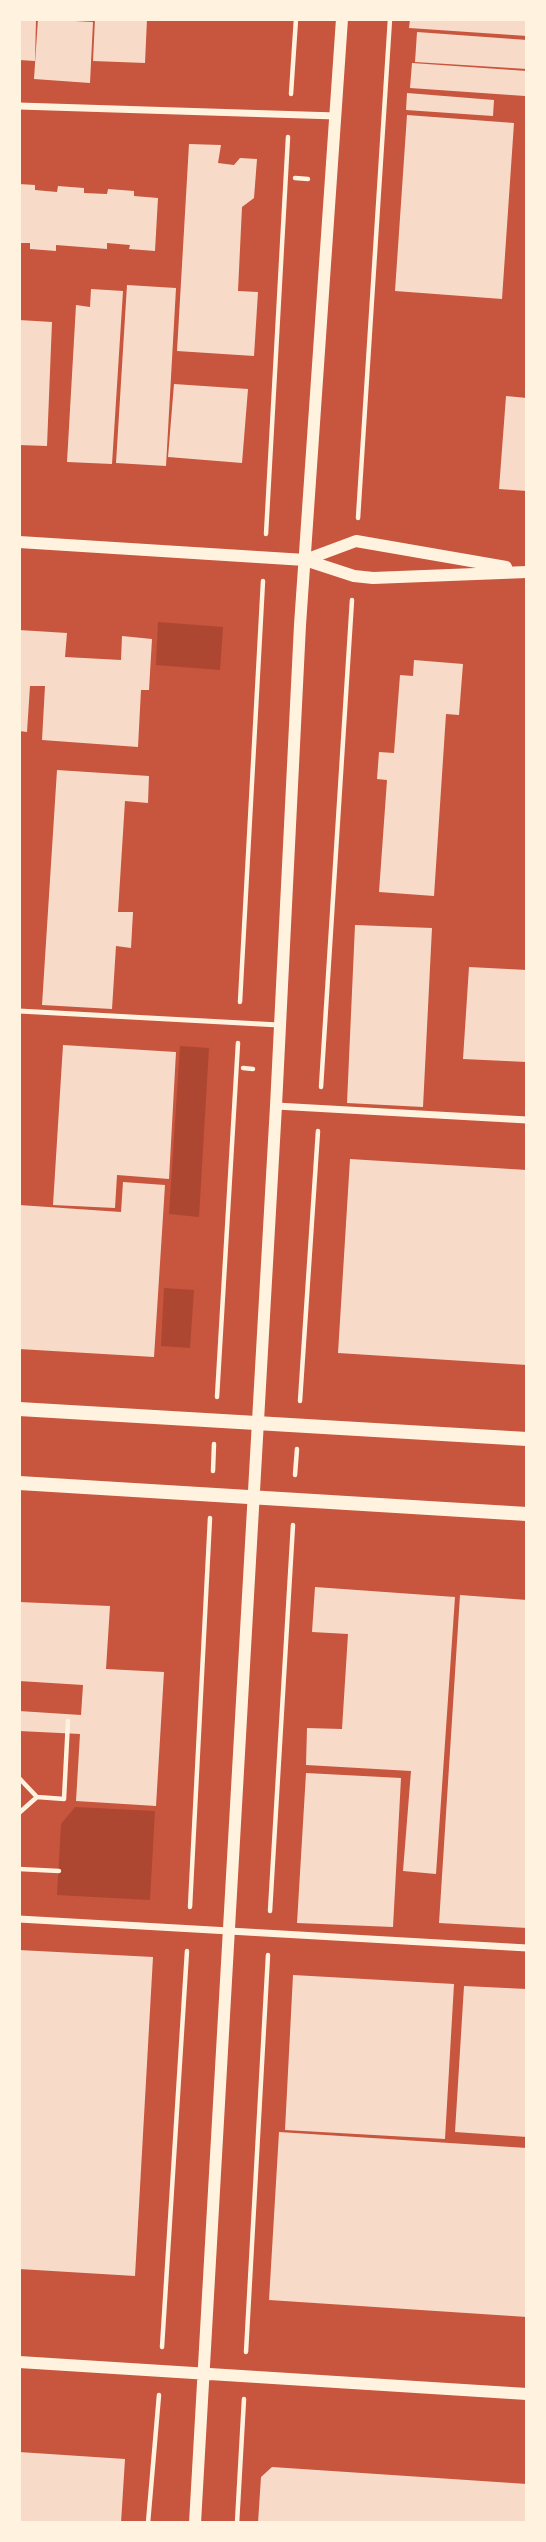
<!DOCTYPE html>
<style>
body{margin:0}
#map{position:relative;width:546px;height:2542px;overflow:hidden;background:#c8553d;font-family:Barlow,sans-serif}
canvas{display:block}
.frame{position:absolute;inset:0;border:21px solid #fff3e0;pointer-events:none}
</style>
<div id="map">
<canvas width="546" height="2542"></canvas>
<div class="frame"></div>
</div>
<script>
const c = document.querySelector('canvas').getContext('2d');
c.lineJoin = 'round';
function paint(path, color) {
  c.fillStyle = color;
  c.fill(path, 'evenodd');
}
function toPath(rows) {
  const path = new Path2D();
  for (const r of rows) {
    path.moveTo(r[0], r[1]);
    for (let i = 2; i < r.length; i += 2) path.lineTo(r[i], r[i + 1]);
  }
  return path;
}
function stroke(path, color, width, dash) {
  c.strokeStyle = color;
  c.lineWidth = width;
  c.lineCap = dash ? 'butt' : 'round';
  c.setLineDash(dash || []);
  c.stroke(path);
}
const green = toPath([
 [158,622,223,627,220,670,156,665],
 [180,1046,209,1048,199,1217,169,1214],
 [164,1288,194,1290,190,1348,161,1346],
 [75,1807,155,1811,150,1900,57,1895,61,1824]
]);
const building = toPath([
 [19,19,36,19,35,61,19,60],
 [38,19,93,22,90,83,34,79],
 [95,19,147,19,145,63,93,61],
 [410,19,527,19,527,36,409,28],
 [417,32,527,40,527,69,415,62],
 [412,63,527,71,525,96,410,88],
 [407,93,494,100,493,116,406,110],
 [407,115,514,123,502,299,395,291],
 [189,144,221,145,218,163,234,165,240,158,257,159,254,198,242,207,238,291,258,292,254,356,177,351],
 [19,184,35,185,35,190,57,192,58,186,84,188,84,193,107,194,108,189,134,191,134,196,158,198,155,251,129,249,130,245,107,243,107,249,56,245,56,251,30,249,30,243,19,243],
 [127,285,176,288,166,466,116,463],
 [91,289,123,291,112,464,67,462,76,305,90,307],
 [19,320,52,322,47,446,19,445],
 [174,384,248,389,242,463,168,457],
 [506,396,527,398,527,491,499,489],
 [19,630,67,633,65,657,121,660,122,636,152,639,149,690,141,690,138,747,42,740,45,686,30,686,27,732,19,731],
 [414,660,463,664,459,715,446,714,434,896,379,892,387,780,377,779,379,752,394,753,400,675,413,676],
 [57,770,149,776,148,803,125,801,118,912,133,912,131,948,116,946,112,1009,42,1005],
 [355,925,432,928,423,1107,347,1103],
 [469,967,527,970,527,1062,463,1059],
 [63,1045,176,1052,169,1179,117,1175,115,1208,53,1205],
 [350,1159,527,1170,527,1365,338,1353],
 [123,1182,165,1185,154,1357,19,1349,19,1205,121,1212],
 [315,1587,455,1597,436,1874,403,1871,411,1771,306,1765,307,1728,342,1729,348,1634,312,1632],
 [460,1595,527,1600,527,1928,439,1923],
 [19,1602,110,1606,106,1669,164,1672,156,1806,76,1801,80,1734,19,1731,19,1711,81,1715,83,1685,19,1681],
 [306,1773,401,1778,393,1927,297,1923],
 [19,1950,153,1957,135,2276,19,2269],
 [293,1975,454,1984,445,2139,285,2130],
 [464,1986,527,1989,527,2137,455,2132],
 [279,2132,527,2148,527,2317,269,2300],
 [19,2452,125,2459,121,2523,19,2523],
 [272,2467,527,2484,527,2523,258,2523,261,2477]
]);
const path = toPath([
 [291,94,296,19],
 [295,178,308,179],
 [358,518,390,19],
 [266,534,288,137],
 [240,1002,263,581],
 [243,1068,253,1069],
 [321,1087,352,600],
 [217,1397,238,1043],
 [300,1401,318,1131],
 [213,1471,214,1444],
 [295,1475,297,1449],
 [19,1778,37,1797,19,1813],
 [37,1797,64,1799,68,1721],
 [19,1869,59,1871],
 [190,1907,210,1518],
 [270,1911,293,1525],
 [162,2347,187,1951],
 [246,2352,268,1955],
 [148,2523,159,2395],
 [237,2523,244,2399]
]);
const service = toPath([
 [19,1011,279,1025]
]);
const minor = toPath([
 [19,106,336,116],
 [276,1106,527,1120],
 [19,1919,527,1948]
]);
const tertiary = toPath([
 [19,542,305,560,354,576,373,578,527,572],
 [305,560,356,541,506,567],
 [19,2362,527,2394],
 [195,2523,276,1106,300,625,342,19]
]);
const secondary = toPath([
 [19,1409,527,1439],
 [19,1483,527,1514]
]);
paint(green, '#ae4732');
paint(building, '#f7dbc8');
stroke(path, '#fff3e0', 4.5);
stroke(service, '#fff3e0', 5);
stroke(minor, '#fff3e0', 7);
stroke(tertiary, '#fff3e0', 12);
stroke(secondary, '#fff3e0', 14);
</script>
